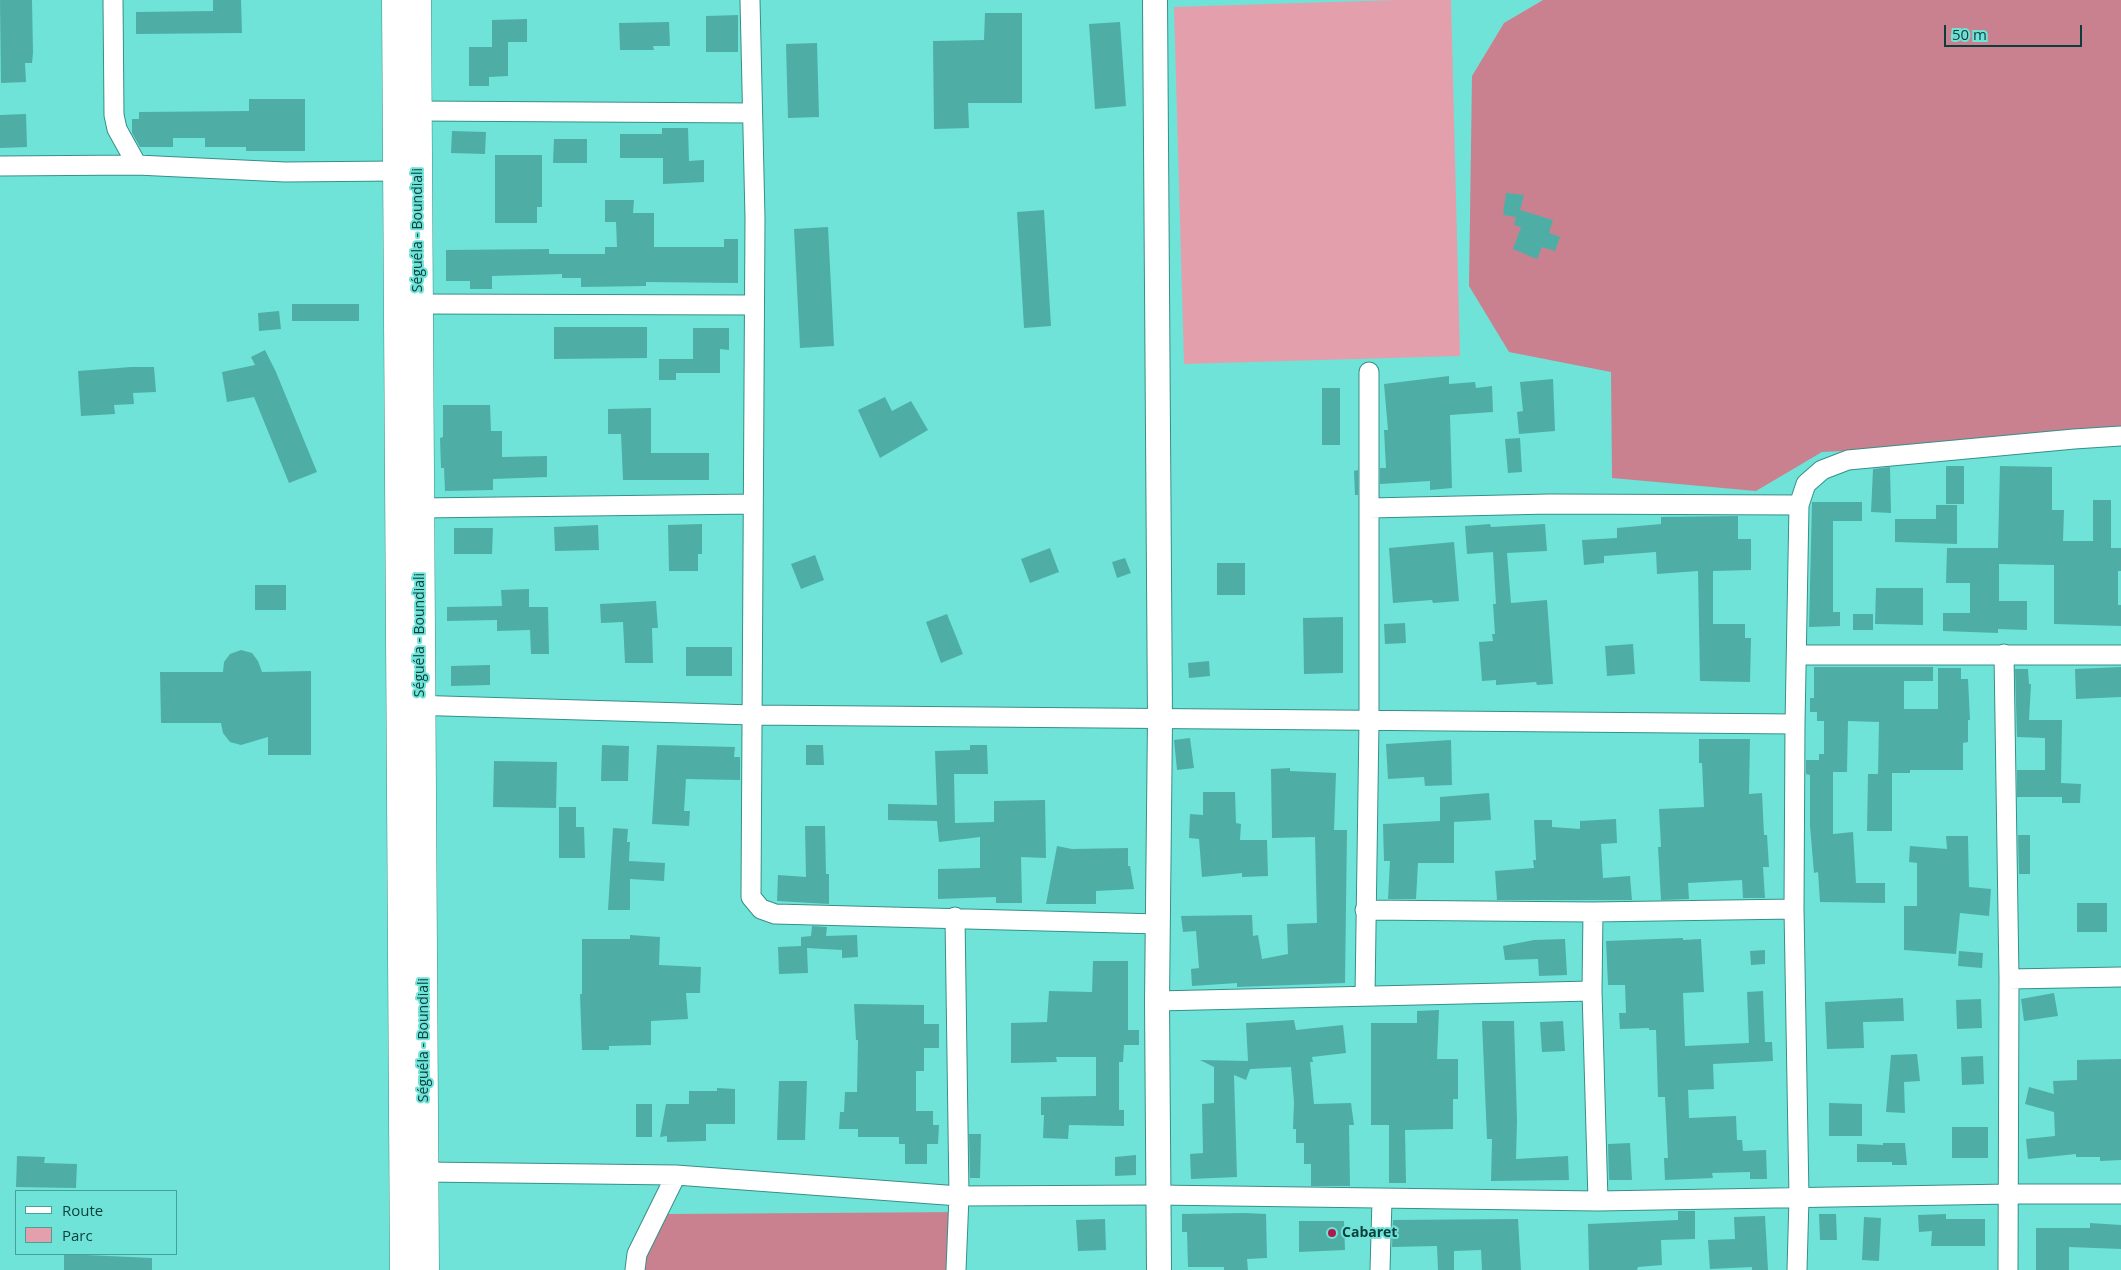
<!DOCTYPE html>
<meta charset="utf-8">
<style>
body{margin:0}
#map{position:relative;width:2121px;height:1270px;overflow:hidden;background:#6fe3d8;font-family:"Open Sans",sans-serif}
canvas{display:block}
.legend{position:absolute;left:15px;top:1190px;width:162px;height:65px;box-sizing:border-box;background:#6fe3d8;border:1px solid #47a199;margin:0;padding:6px 9px;list-style:none;font-size:15px;color:#0a3f3b}
.legend li{display:flex;align-items:center;gap:10px;height:25px}
.legend b{width:25px;border:1px solid #47a199}
.scale{position:absolute;left:1944px;top:25px;width:138px;height:22px;box-sizing:border-box;border:2px solid #0a3f3b;border-top:0;padding-left:6px;font-size:15px;line-height:18px;white-space:nowrap;color:#0a3f3b;-webkit-text-stroke:4px #6fe3d8;paint-order:stroke}
</style>
<div id="map">
<canvas width="2121" height="1270"></canvas>
<ul class="legend">
<li><b style="height:6px;background:#fff"></b>Route</li>
<li><b style="height:14px;background:#e3a0ac"></b>Parc</li>
</ul>
<div class="scale">50 m</div>
</div>
<script>
const c = document.querySelector('canvas').getContext('2d');
c.lineJoin = 'round';
function paint(path, color) {
  c.fillStyle = color;
  c.fill(path, 'evenodd');
}
function toPath(rows) {
  const path = new Path2D();
  for (const r of rows) {
    path.moveTo(r[0], r[1]);
    for (let i = 2; i < r.length; i += 2) path.lineTo(r[i], r[i + 1]);
  }
  return path;
}
function stroke(path, color, width, dash) {
  c.strokeStyle = color;
  c.lineWidth = width;
  c.lineCap = dash ? 'butt' : 'round';
  c.setLineDash(dash || []);
  c.stroke(path);
}
function write(font, color, halo, rows, align = 'center') {
  c.font = font + ' "Open Sans",sans-serif';
  c.lineWidth = 4;
  c.setLineDash([]);
  c.textBaseline = 'middle';
  c.strokeStyle = halo;
  c.fillStyle = color;
  for (const [text, x, y, turn = 0] of rows) {
    c.save();
    c.translate(x, y);
    c.rotate((+turn || 0) * Math.PI / 180);
    c.textAlign = isNaN(turn) ? turn : align;
    if (halo) c.strokeText(text, 0, 0);
    c.fillText(text, 0, 0);
    c.restore();
  }
}
const green = toPath([
 [1395,0,1451,0,1460,356,1184,364,1174,7]
]);
const forest = toPath([
 [1543,0,2121,0,2121,438,1822,452,1756,491,1612,478,1611,372,1509,352,1469,286,1472,76,1504,23],
 [963,1212,964,1270,639,1270,668,1214]
]);
const building = toPath([
 [0,0,32,0,33,53,32,63,25,63,26,82,1,83],
 [213,0,241,0,242,33,136,34,136,12,213,11],
 [985,13,1022,13,1022,103,968,103,969,128,934,129,933,41,984,40],
 [738,15,738,52,706,52,706,16],
 [527,19,527,42,508,42,508,76,489,77,489,86,469,86,469,47,492,47,492,20],
 [669,22,670,46,653,46,654,50,620,50,619,23],
 [1120,22,1126,106,1095,109,1089,24],
 [817,43,819,117,788,118,786,44],
 [249,99,305,99,305,151,246,151,246,147,205,147,205,138,173,138,173,147,140,147,132,133,132,119,139,119,139,112,249,111],
 [26,114,27,147,0,148,0,115],
 [662,128,688,128,689,161,704,160,704,182,663,184,663,158,620,158,620,134,662,134],
 [452,131,486,132,485,154,451,153],
 [554,139,587,139,587,163,553,163],
 [495,155,542,155,542,207,537,207,537,223,495,223],
 [1506,193,1524,195,1520,210,1553,220,1549,233,1560,237,1555,251,1542,247,1537,259,1513,249,1521,227,1514,225,1516,217,1503,215],
 [605,200,634,200,633,213,654,213,654,247,724,247,724,239,738,239,738,283,646,282,646,286,581,287,581,278,562,278,562,274,492,276,492,289,470,289,470,281,446,281,446,250,549,249,549,254,605,254,605,247,617,247,616,222,605,222],
 [1044,210,1051,326,1024,328,1017,212],
 [828,227,834,346,800,348,794,229],
 [292,304,359,304,359,321,292,321],
 [279,311,281,329,259,331,258,313],
 [554,327,647,327,647,358,554,359],
 [693,328,729,328,729,350,720,349,720,373,676,373,676,380,659,380,659,359,693,359],
 [265,350,276,372,317,472,289,483,254,397,227,402,222,372,255,365,251,357],
 [131,367,154,367,156,392,133,393,134,404,114,405,115,414,81,416,78,371],
 [1449,376,1449,384,1475,382,1476,388,1492,386,1493,412,1450,415,1452,488,1430,490,1430,481,1380,484,1380,468,1386,468,1384,430,1388,430,1384,384],
 [1553,379,1555,431,1519,434,1517,412,1523,411,1520,382],
 [1322,388,1340,388,1340,445,1322,445],
 [885,397,892,411,911,401,928,430,880,458,858,410],
 [443,405,490,405,491,431,502,431,502,457,547,456,547,477,493,479,493,490,445,491,444,468,441,468,440,438,443,437],
 [651,408,651,453,709,453,709,480,623,480,621,434,608,434,608,409],
 [1520,438,1522,472,1508,473,1505,439],
 [1946,466,1964,466,1964,504,1946,504],
 [2000,466,2052,467,2052,510,2064,510,2063,541,2093,541,2093,500,2111,500,2111,548,2121,548,2121,571,2118,571,2118,605,2121,605,2121,626,2054,624,2054,565,1999,564,1999,601,2027,601,2027,630,1998,629,1998,633,1943,631,1943,613,1970,613,1970,583,1946,583,1947,548,1998,548],
 [1890,467,1891,513,1871,512,1873,469],
 [1358,470,1358,495,1355,495,1354,471],
 [1812,502,1862,502,1862,521,1833,521,1833,612,1840,612,1840,626,1809,627],
 [1936,505,1957,505,1957,544,1895,542,1895,519,1936,519],
 [1738,516,1738,539,1751,539,1751,570,1713,571,1713,624,1745,624,1745,638,1751,638,1750,682,1700,681,1698,571,1657,574,1656,552,1604,556,1604,563,1584,565,1582,540,1617,538,1617,528,1661,524,1661,517],
 [702,524,702,554,698,554,698,571,669,571,668,525],
 [1490,524,1491,527,1545,524,1547,551,1507,553,1511,603,1547,600,1553,684,1537,685,1536,682,1496,685,1496,680,1482,681,1479,642,1493,641,1492,634,1495,634,1493,604,1496,604,1493,552,1467,554,1465,526],
 [598,525,599,550,555,551,554,527],
 [454,528,493,528,492,554,454,554],
 [1454,542,1459,601,1433,603,1432,600,1393,603,1389,548],
 [1050,548,1059,572,1030,583,1021,559],
 [815,555,824,580,801,589,791,564],
 [1125,558,1131,573,1117,578,1112,562],
 [1217,563,1245,563,1245,595,1217,595],
 [255,585,286,585,286,610,255,610],
 [1876,588,1923,588,1923,625,1875,624],
 [529,589,529,607,548,607,549,654,531,654,530,630,497,631,497,620,447,621,447,607,502,606,501,590],
 [656,601,658,628,652,628,653,663,625,663,623,622,601,623,600,604],
 [947,614,963,654,941,663,926,622],
 [1853,614,1873,614,1873,630,1853,630],
 [1343,617,1343,673,1304,674,1303,618],
 [1405,623,1406,643,1385,644,1384,624],
 [1633,644,1635,674,1607,676,1605,646],
 [686,647,732,647,732,676,686,676],
 [241,650,252,653,258,661,262,672,311,671,311,755,268,755,268,737,241,745,230,742,223,733,221,723,161,723,160,672,223,672,224,662,230,654],
 [1209,661,1210,676,1189,678,1188,663],
 [490,665,490,685,451,686,451,666],
 [1814,667,1933,667,1933,681,1904,681,1904,709,1938,709,1938,668,1961,668,1961,679,1968,679,1970,720,1968,720,1968,742,1963,743,1963,770,1910,770,1910,773,1892,773,1892,831,1867,831,1868,774,1878,774,1879,722,1848,721,1847,772,1833,772,1833,834,1853,832,1856,883,1885,883,1885,903,1820,902,1818,872,1814,873,1810,826,1810,775,1806,774,1806,760,1819,760,1819,754,1824,754,1824,721,1817,721,1817,712,1810,712,1810,698,1814,698],
 [2121,667,2121,697,2076,699,2075,669],
 [2015,669,2028,669,2029,684,2031,684,2029,720,2062,720,2061,783,2081,784,2080,803,2062,803,2062,797,2017,797,2017,770,2045,770,2045,738,2017,737],
 [1190,738,1194,768,1177,770,1174,740],
 [1699,739,1750,739,1749,794,1762,793,1764,835,1767,835,1769,867,1763,867,1765,898,1743,898,1742,880,1688,883,1689,899,1661,900,1658,847,1661,847,1659,809,1704,807,1702,763,1699,763],
 [1451,740,1452,785,1425,786,1424,777,1388,779,1386,744],
 [602,745,629,746,628,781,601,781],
 [657,745,735,747,734,757,740,757,740,780,686,779,684,811,690,811,689,826,652,824],
 [806,745,823,745,824,765,806,765],
 [970,745,987,745,988,774,954,774,955,823,994,822,994,801,1045,800,1046,858,1021,857,1022,903,996,903,996,897,938,899,938,869,980,868,980,837,939,842,937,821,888,820,888,804,937,805,935,751,970,750],
 [494,761,557,762,556,808,493,807],
 [1290,768,1290,771,1336,773,1334,830,1347,830,1345,983,1237,987,1237,983,1192,986,1191,969,1199,968,1196,931,1183,932,1181,916,1252,915,1253,936,1258,935,1262,959,1288,954,1287,924,1317,923,1315,837,1272,838,1271,769],
 [1203,792,1235,792,1236,823,1241,824,1240,840,1267,840,1268,876,1242,877,1242,873,1202,877,1199,839,1189,838,1190,814,1203,815],
 [1489,793,1491,820,1454,822,1454,863,1418,863,1416,899,1388,899,1390,861,1384,861,1383,824,1440,821,1440,797],
 [559,807,576,807,576,827,584,827,585,858,559,858],
 [1616,819,1617,843,1601,844,1603,878,1630,876,1632,900,1497,900,1495,871,1534,868,1533,860,1536,860,1534,820,1552,820,1552,827,1580,829,1580,821],
 [805,826,825,826,826,874,829,874,829,904,777,901,778,875,806,877],
 [613,828,628,829,627,842,630,842,629,861,665,863,664,881,630,879,630,910,608,910],
 [2018,835,2030,835,2030,874,2019,874],
 [1946,836,1968,836,1969,887,1991,889,1989,916,1960,913,1956,954,1904,950,1904,906,1917,906,1917,863,1909,862,1910,846,1947,849],
 [1057,846,1072,849,1128,848,1128,866,1130,866,1134,889,1096,891,1096,904,1046,904],
 [2077,903,2107,903,2107,932,2077,932],
 [812,926,827,927,826,936,857,935,858,957,842,958,842,950,807,948,808,973,779,974,778,947,801,946,801,937,811,936],
 [630,935,660,937,659,965,701,967,700,993,686,993,688,1019,651,1021,651,1045,609,1046,609,1050,582,1050,580,994,582,994,582,939,630,939],
 [1683,938,1683,940,1701,939,1704,992,1683,993,1685,1046,1749,1043,1747,992,1763,991,1765,1042,1772,1042,1773,1061,1713,1064,1714,1089,1688,1090,1689,1118,1736,1116,1737,1140,1742,1140,1743,1151,1766,1150,1767,1179,1750,1179,1750,1172,1712,1173,1713,1178,1665,1180,1664,1158,1668,1158,1665,1097,1658,1097,1656,1030,1649,1030,1649,1028,1620,1029,1619,1013,1626,1013,1625,985,1608,985,1606,941],
 [1565,939,1567,975,1539,976,1538,959,1505,960,1503,946,1534,940],
 [1765,950,1765,964,1751,965,1750,951],
 [1959,951,1983,953,1982,968,1958,966],
 [1093,961,1128,961,1128,1030,1139,1030,1139,1045,1124,1045,1123,1062,1119,1062,1119,1110,1124,1110,1124,1126,1069,1125,1068,1139,1043,1138,1044,1115,1041,1115,1041,1097,1096,1096,1096,1057,1056,1057,1057,1062,1011,1063,1011,1023,1047,1022,1049,991,1092,992],
 [2054,993,2058,1016,2024,1021,2021,999],
 [1903,998,1904,1021,1863,1022,1864,1048,1827,1049,1825,1002],
 [1981,999,1982,1028,1957,1029,1956,1000],
 [854,1004,924,1005,924,1024,939,1024,939,1048,924,1048,924,1071,916,1071,916,1111,933,1111,933,1125,939,1125,938,1144,927,1144,927,1164,905,1164,905,1144,899,1144,899,1137,858,1137,858,1129,839,1129,840,1112,844,1112,845,1092,857,1092,858,1040,856,1040],
 [1439,1010,1437,1059,1458,1059,1458,1099,1453,1099,1453,1129,1405,1130,1406,1183,1389,1183,1389,1125,1371,1125,1371,1023,1417,1023,1417,1011],
 [1294,1020,1296,1030,1343,1025,1346,1053,1312,1057,1313,1062,1310,1062,1314,1104,1351,1103,1354,1125,1349,1125,1350,1186,1311,1186,1311,1164,1304,1164,1304,1143,1296,1143,1296,1129,1293,1129,1294,1102,1291,1067,1250,1069,1246,1080,1234,1075,1237,1177,1191,1179,1190,1154,1203,1153,1202,1104,1214,1103,1214,1067,1200,1060,1248,1061,1246,1023],
 [1482,1021,1514,1021,1517,1120,1516,1159,1568,1156,1569,1180,1491,1181,1492,1139,1487,1139],
 [1563,1021,1565,1051,1542,1052,1540,1022],
 [1917,1054,1920,1081,1904,1082,1905,1113,1886,1112,1891,1055],
 [1983,1056,1984,1084,1962,1085,1961,1057],
 [2121,1059,2121,1160,2100,1161,2100,1157,2076,1157,2076,1154,2028,1159,2026,1139,2055,1136,2054,1112,2025,1104,2029,1087,2054,1094,2053,1081,2077,1080,2077,1060],
 [779,1081,807,1081,805,1140,777,1140],
 [717,1088,735,1089,735,1124,706,1124,706,1141,667,1142,667,1136,660,1137,666,1104,689,1104,689,1091,717,1091],
 [1829,1103,1862,1104,1862,1136,1829,1136],
 [636,1104,652,1104,652,1137,636,1137],
 [1952,1127,1988,1127,1988,1158,1952,1158],
 [969,1134,981,1134,980,1178,970,1178],
 [1630,1143,1632,1180,1609,1180,1608,1144],
 [1883,1143,1905,1143,1907,1165,1892,1165,1892,1162,1857,1162,1857,1144,1883,1145],
 [1136,1155,1136,1175,1115,1176,1115,1157],
 [17,1156,45,1157,44,1163,77,1164,76,1188,16,1187],
 [1678,1211,1695,1211,1695,1239,1661,1240,1662,1265,1638,1267,1637,1270,1589,1270,1588,1224,1678,1220],
 [1245,1213,1266,1214,1267,1258,1247,1259,1248,1270,1224,1270,1224,1267,1188,1267,1187,1232,1182,1232,1182,1214],
 [1819,1214,1836,1214,1837,1240,1820,1240],
 [1946,1214,1946,1219,1985,1219,1985,1246,1931,1246,1932,1231,1919,1232,1918,1215],
 [1765,1216,1768,1270,1752,1270,1752,1267,1710,1269,1708,1240,1735,1239,1734,1217],
 [1864,1217,1881,1218,1879,1261,1862,1260],
 [1105,1219,1106,1250,1078,1251,1076,1220],
 [1518,1219,1521,1270,1482,1270,1481,1250,1454,1251,1454,1270,1438,1270,1437,1246,1392,1247,1393,1220],
 [1299,1221,1344,1221,1345,1250,1299,1252],
 [2090,1223,2121,1225,2121,1249,2069,1247,2069,1270,2036,1270,2036,1228,2090,1228],
 [64,1254,152,1258,152,1270,64,1270]
]);
const minor = toPath([
 [113,0,114,115,117,129,137,165],
 [750,0,755,218,751,897,761,909,775,914,1159,924],
 [418,111,752,113],
 [0,166,137,165,285,172,397,171],
 [418,304,753,305],
 [420,508,753,504],
 [1370,508,1550,504,1799,505],
 [2004,654,2009,979,2008,1270],
 [1798,655,2121,655],
 [409,705,753,715,1795,724],
 [1365,910,1593,912,1794,909],
 [1593,912,1592,991,1598,1201],
 [955,917,959,1196,956,1270],
 [2009,979,2121,977],
 [1365,995,1369,722,1369,372],
 [1157,1001,1592,991],
 [424,1172,676,1175,959,1196,1157,1195,1598,1201,2010,1194,2121,1194],
 [635,1270,637,1254,676,1175],
 [1380,1270,1382,1200],
 [1797,1270,1799,1198,1794,909,1795,724,1799,505,1806,484,1822,470,1848,460,2074,439,2121,436]
]);
const tertiary = toPath([
 [1155,0,1160,719,1157,1001,1159,1270]
]);
const primary = toPath([
 [396,0,404,1270],
 [417,0,425,1270]
]);
const markers = [
 [1332,1233,5,"#ab194d"]
];
const streetNames = [
 ["Séguéla - Boundiali",418,230,-90],
 ["Séguéla - Boundiali",420,635,-90],
 ["Séguéla - Boundiali",424,1040,-90]
];
const poiNames = [
 ["Cabaret",1342,1233]
];
paint(green, '#e3a0ac');
paint(forest, '#ca818f');
paint(building, '#4eaea6');
stroke(minor, '#369089', 21);
stroke(tertiary, '#369089', 26);
stroke(primary, '#369089', 29);
stroke(minor, '#fff', 19);
stroke(tertiary, '#fff', 24);
stroke(primary, '#fff', 28);
for (const [x, y, r, color] of markers) {
  const dot = new Path2D();
  dot.arc(x, y, r, 0, 2 * Math.PI);
  c.fillStyle = color;
  c.fill(dot);
  stroke(dot, '#6fe3d8', 2);
}
write('14px', '#0a3f3b', '#6fe3d8', streetNames);
write('bold 14px', '#0a3f3b', '#6fe3d8', poiNames, 'left');
</script>
